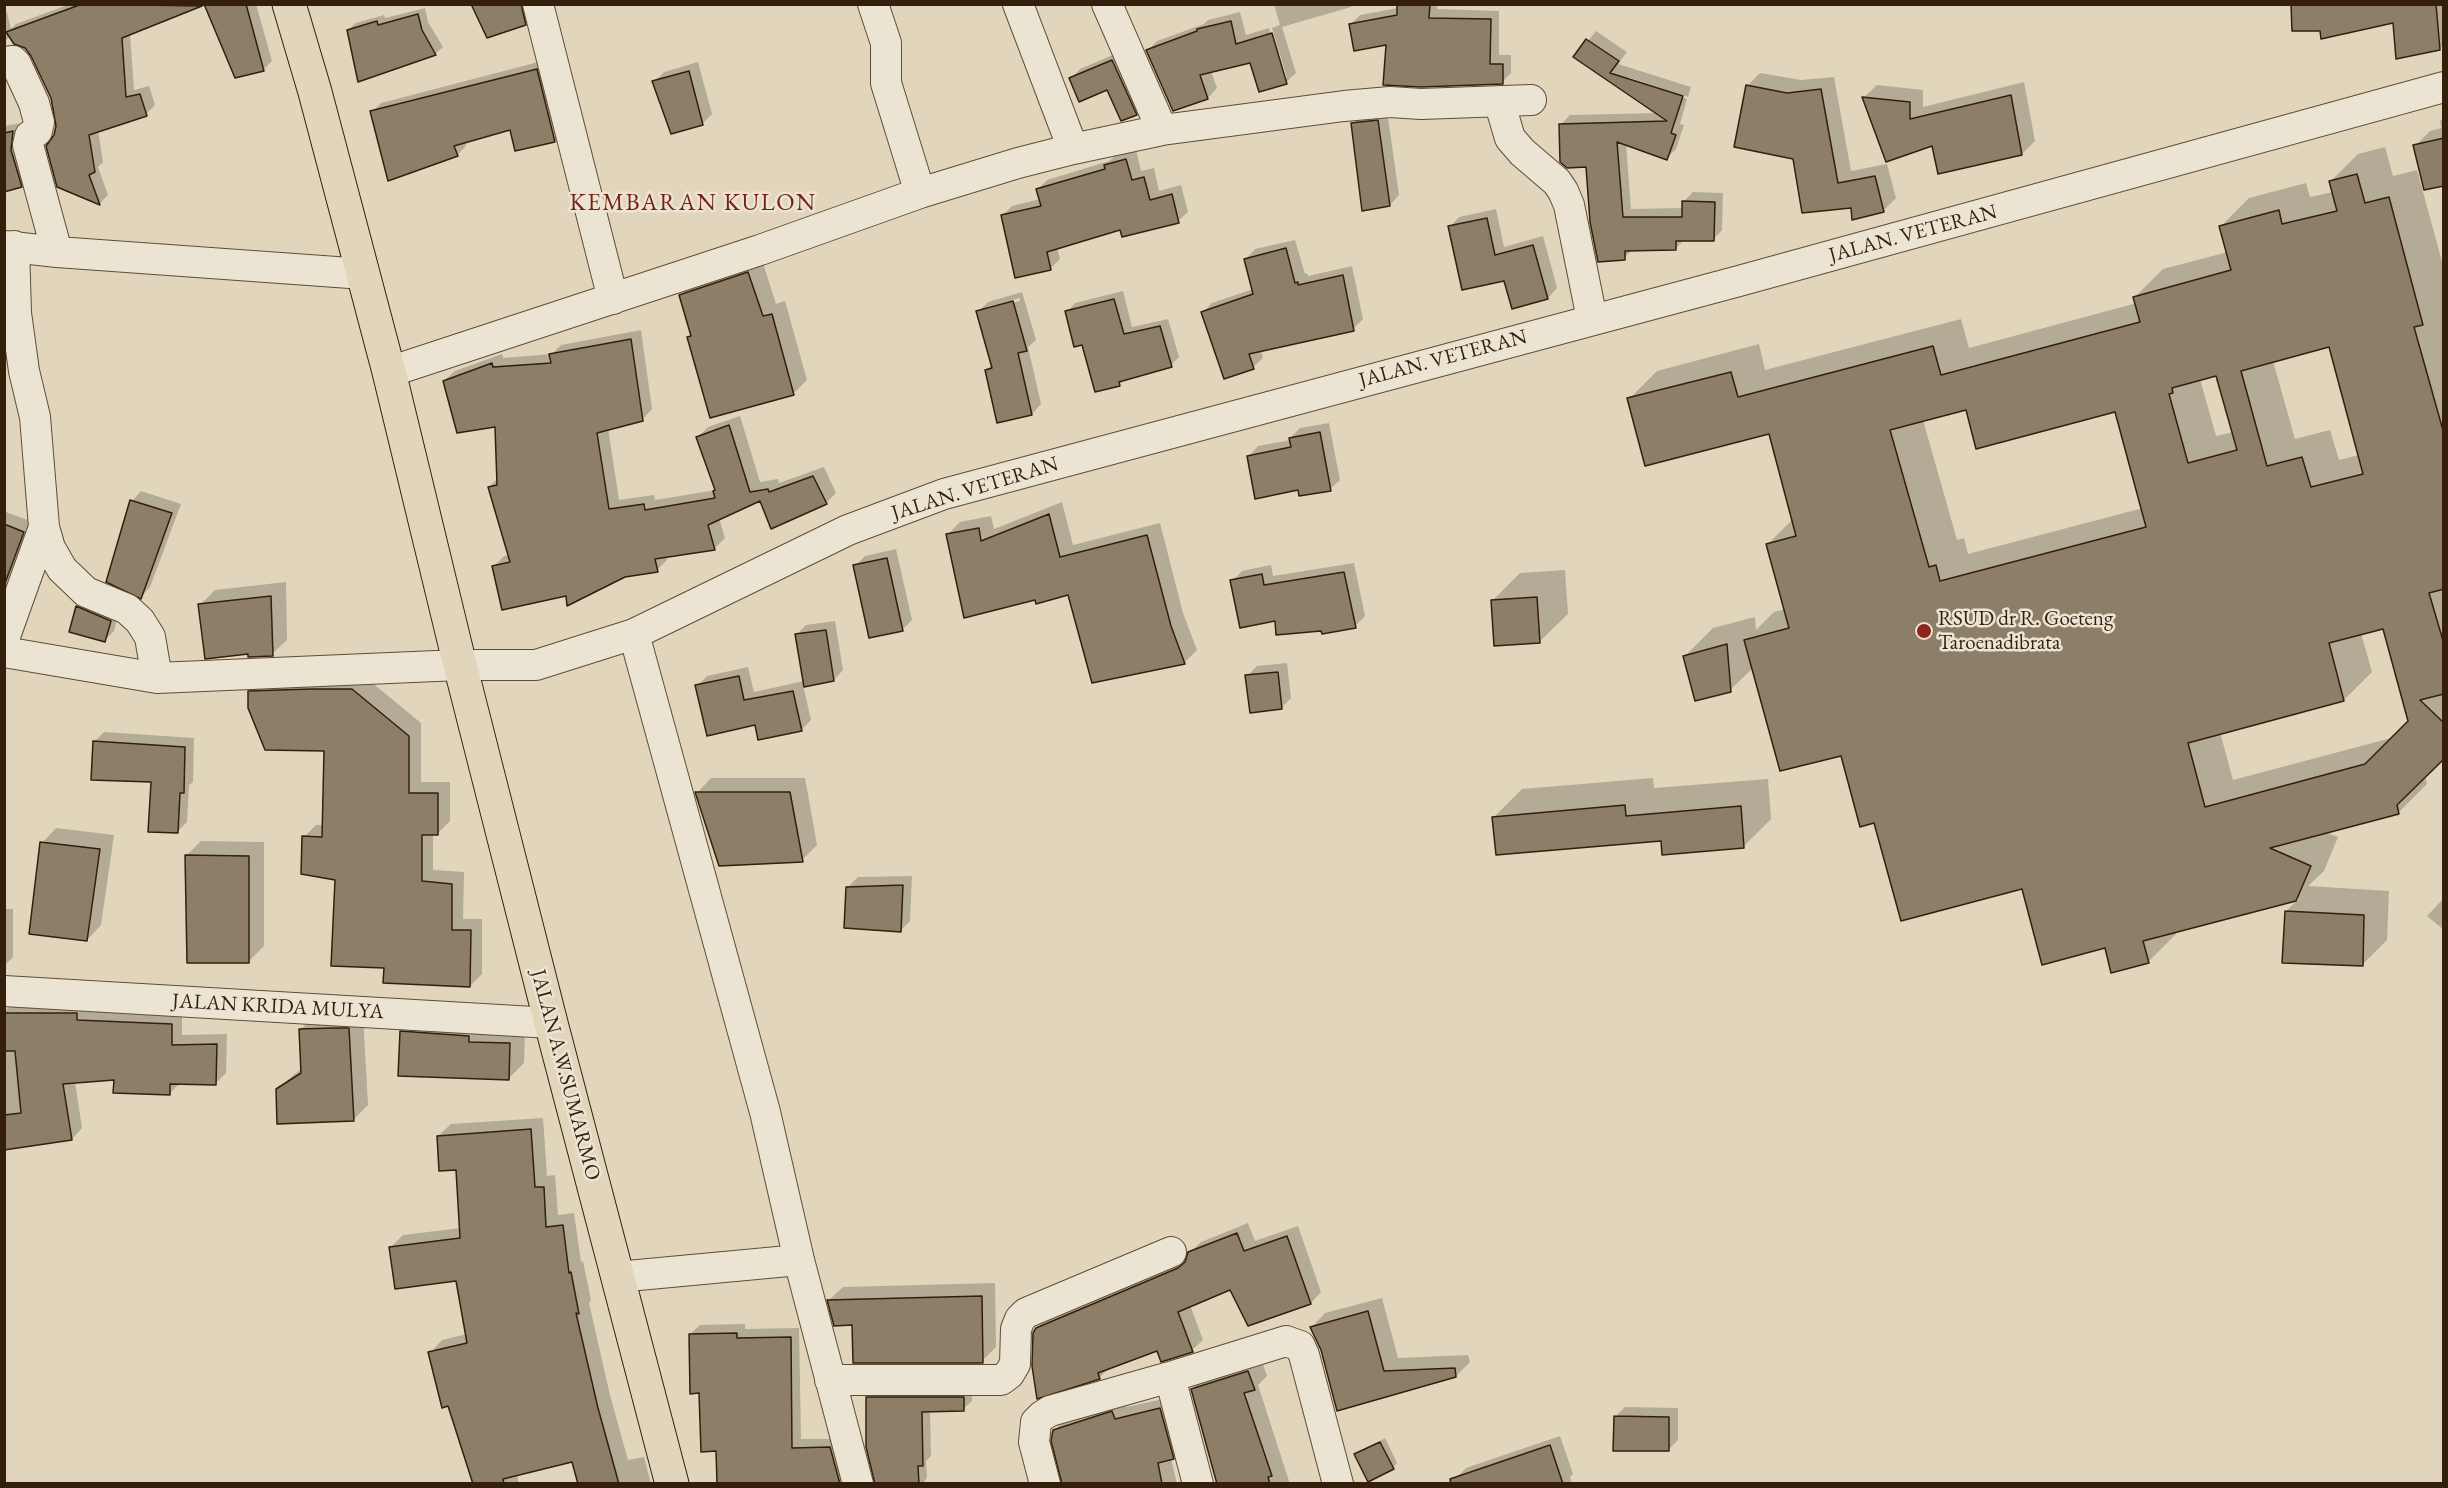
<!DOCTYPE html>
<style>
body{margin:0}
#map{position:relative;width:2448px;height:1488px;overflow:hidden;background:#e1d6bc;font-family:"EB Garamond",serif}
canvas{display:block}
.frame{position:absolute;inset:0;border:6px solid #331f0c;pointer-events:none}
</style>
<div id="map">
<canvas width="2448" height="1488"></canvas>
<div class="frame"></div>
</div>
<script>
const c = document.querySelector('canvas').getContext('2d');
c.lineJoin = 'round';
function paint(path, color) {
  c.fillStyle = color;
  c.fill(path, 'evenodd');
}
function toPath(rows) {
  const path = new Path2D();
  for (const r of rows) {
    path.moveTo(r[0], r[1]);
    for (let i = 2; i < r.length; i += 2) path.lineTo(r[i], r[i + 1]);
  }
  return path;
}
function stroke(path, color, width, dash) {
  c.strokeStyle = color;
  c.lineWidth = width;
  c.lineCap = dash ? 'butt' : 'round';
  c.setLineDash(dash || []);
  c.stroke(path);
}
function write(font, color, halo, rows, align = 'center') {
  c.font = font + ' "EB Garamond",serif';
  c.lineWidth = 5;
  c.setLineDash([]);
  c.textBaseline = 'middle';
  c.strokeStyle = halo;
  c.fillStyle = color;
  for (const [text, x, y, turn = 0] of rows) {
    c.save();
    c.translate(x, y);
    c.rotate((+turn || 0) * Math.PI / 180);
    c.textAlign = isNaN(turn) ? turn : align;
    if (halo) c.strokeText(text, 0, 0);
    c.fillText(text, 0, 0);
    c.restore();
  }
}
const shadow = toPath([
 [70,4,201,4,130,33,134,90,149,86,155,105,146,114,98,130,103,162,98,167,108,195,100,203,58,186,55,136,57,126,52,98,33,56,26,47,10,36,4,42,4,13,7,12,11,29,16,24],
 [206,4,256,4,272,61,263,70],
 [472,4,532,4,534,14,525,24],
 [1274,4,1354,4,1351,7,1282,27,1296,73,1286,82,1251,62,1211,71,1217,88,1208,98,1173,109,1148,50,1157,41,1204,24,1208,20,1240,12,1246,35,1269,28,1284,78,1287,78,1272,28,1280,25],
 [1399,4,1438,4,1437,9,1499,11,1499,55,1511,55,1511,73,1502,82,1388,43,1351,24,1360,15,1398,8],
 [2292,4,2444,4,2444,44,2440,48,2394,21,2321,30],
 [425,8,428,22,443,47,435,54,348,30,356,23,384,15,385,18],
 [1596,31,1627,52,1618,64,1691,87,1688,97,1627,77,1631,81,1687,99,1680,124,1684,125,1676,149,1667,158,1626,144,1631,209,1683,208,1683,202,1693,192,1723,193,1722,230,1713,240,1685,239,1675,249,1633,249,1624,258,1587,166,1561,124,1570,115,1658,113,1575,57],
 [1122,51,1145,104,1136,114,1108,88,1071,78,1080,69],
 [546,60,564,132,555,141,511,128,465,141,466,146,457,155,372,112,381,103],
 [698,62,712,114,702,124,654,82,664,72],
 [1760,73,1801,80,1834,77,1851,171,1887,164,1896,198,1884,210,1854,218,1852,206,1794,158,1748,85],
 [2024,82,2035,141,2022,154,1933,144,1864,97,1877,85,1923,90,1923,107],
 [1387,111,1399,195,1390,205,1353,123,1363,114],
 [2444,118,2444,184,2415,146,2430,131,2441,128,2440,121],
 [22,123,20,139,31,176,21,186,4,190,4,126],
 [2385,147,2393,176,2417,170,2444,269,2444,757,2425,776,2427,784,2399,812,2325,832,2338,837,2324,871,2308,886,2389,891,2387,940,2362,965,2286,911,2300,898,2175,931,2176,934,2148,962,2106,947,2023,887,1875,821,1842,754,1753,668,1730,690,1685,656,1713,628,1755,617,1756,630,1774,612,1785,609,1768,544,1793,519,1770,432,1629,399,1657,371,1759,344,1765,370,1961,319,1969,348,2137,303,2135,297,2163,269,2228,252,2221,226,2249,198,2306,183,2310,197,2333,192,2330,182,2358,154],
 [2330,345,2359,455,2339,460,2330,430,2295,439,2273,361],
 [2217,374,2233,432,2216,436,2200,379],
 [1967,408,2117,410,2143,508,1968,554,1964,538,1957,540,1923,420],
 [2384,627,2410,721,2395,737,2233,780,2220,732,2344,700,2372,672,2361,633],
 [1136,150,1141,171,1154,168,1159,191,1181,185,1188,212,1178,221,1121,228,1057,247,1060,259,1050,269,1003,215,1012,206,1040,199,1037,190,1047,180,1109,161,1115,156],
 [1496,209,1504,247,1543,236,1557,288,1548,298,1505,279,1450,227,1459,217],
 [1295,240,1305,274,1307,273,1308,276,1352,266,1363,319,1353,329,1261,350,1263,358,1253,367,1202,313,1212,303,1253,289,1246,259,1255,249],
 [762,260,776,304,785,301,807,380,794,393,711,416,689,337,692,334,681,295,694,282],
 [1123,291,1132,327,1168,319,1179,357,1171,365,1125,379,1119,384,1083,343,1067,312,1075,303],
 [1022,292,1036,340,1028,347,1041,404,1032,414,986,370,993,364,978,312,988,302],
 [1020,298,1020,301,987,310,987,307],
 [641,330,652,409,642,420,608,428,619,500,654,495,655,500,716,490,698,437,708,427,740,416,760,482,778,479,779,483,824,467,836,493,826,503,761,499,719,518,725,538,715,548,666,555,667,560,657,570,625,576,568,594,494,566,504,556,510,555,489,487,498,478,496,425,444,381,455,371,502,354,503,358,552,354,561,345],
 [1329,423,1340,480,1330,489,1299,488,1249,456,1258,446,1291,440,1290,438,1300,428],
 [141,491,181,504,150,587,141,597,132,501],
 [1062,502,1073,545,1160,523,1183,613,1197,650,1185,662,1093,681,1069,593,1036,599,947,535,960,522,991,516,994,529],
 [6,512,33,522,4,595,4,514],
 [896,549,912,620,902,630,855,566,865,556],
 [1354,563,1365,616,1355,626,1322,629,1276,619,1232,581,1242,571,1271,565,1273,576],
 [1565,570,1568,614,1539,642,1492,601,1520,573],
 [286,582,287,640,272,654,200,605,215,590],
 [87,597,119,611,114,631,104,641,70,631,77,606],
 [835,621,843,670,834,680,803,685,811,720,801,730,756,723,697,686,707,676,748,667,754,692,804,681,796,635,806,625],
 [1287,663,1291,698,1281,708,1247,676,1257,666],
 [365,677,421,723,421,782,450,782,450,821,438,833,433,833,433,870,464,872,463,919,482,919,482,974,470,986,386,967,337,878,304,837,316,825,323,825,325,749,249,692,261,680],
 [104,732,194,738,193,782,189,785,187,822,177,832,152,781,94,742],
 [711,778,805,778,817,845,802,860,697,793],
 [1653,778,1654,788,1768,779,1771,819,1743,847,1662,840,1494,817,1522,789],
 [56,828,114,835,101,925,87,940,42,843],
 [201,841,264,842,264,946,249,961,187,855],
 [912,876,910,921,900,931,848,887,858,877],
 [2444,898,2444,930,2427,916],
 [4,909,13,909,13,957,4,966],
 [14,1002,182,1014,182,1035,227,1034,226,1073,216,1083,180,1083,169,1094,115,1079,75,1082,82,1128,72,1139,4,1124,4,1012],
 [363,1014,368,1105,353,1120,277,1089,302,1068,300,1030,315,1015],
 [416,1017,525,1029,524,1063,509,1078,401,1032],
 [543,1118,547,1176,555,1175,558,1215,574,1213,581,1262,583,1261,591,1300,589,1303,610,1395,628,1460,644,1457,651,1484,580,1484,573,1460,517,1474,519,1484,475,1484,430,1353,442,1340,467,1334,457,1280,391,1247,403,1235,461,1228,457,1168,438,1136,451,1124],
 [1248,1223,1255,1241,1298,1226,1321,1292,1311,1303,1231,1288,1190,1305,1203,1340,1192,1350,1158,1349,1110,1367,1099,1378,1037,1328,1048,1317,1188,1259,1189,1253,1201,1242],
 [995,1283,996,1347,982,1361,829,1300,843,1287],
 [1382,1298,1398,1358,1468,1355,1470,1362,1456,1376,1338,1409,1322,1350,1312,1327,1325,1313],
 [745,1324,745,1329,799,1328,801,1439,839,1439,852,1484,718,1484,718,1450,701,1392,690,1334,700,1325],
 [1261,1359,1267,1376,1258,1385,1290,1484,1224,1484,1193,1389,1205,1376],
 [876,1389,972,1389,972,1401,963,1409,930,1410,931,1456,926,1461,927,1478,922,1484,876,1484,867,1398],
 [1172,1397,1185,1446,1171,1459,1177,1484,1063,1484,1054,1431,1066,1418,1124,1400,1127,1407],
 [1625,1407,1678,1408,1678,1440,1668,1450,1615,1417],
 [1560,1436,1573,1474,1570,1477,1572,1484,1457,1484,1455,1479,1466,1468],
 [1385,1438,1397,1463,1393,1468,1356,1455]
]);
const building = toPath([
 [82,4,202,6,122,38,126,97,140,94,147,116,89,135,95,172,89,175,100,205,57,187,46,146,54,135,56,126,51,98,31,56,25,48,14,44,6,32,82,4],
 [204,4,246,4,264,71,235,78,204,4],
 [471,4,521,4,526,25,487,38,471,4],
 [1397,4,1430,4,1429,18,1491,19,1490,64,1503,64,1503,84,1421,87,1383,85,1386,45,1354,51,1349,24,1397,15,1397,4],
 [2291,4,2436,4,2440,50,2396,59,2393,23,2321,39,2320,31,2292,31,2291,4],
 [418,14,422,30,436,55,358,82,347,30,377,21,378,25,418,14],
 [1231,21,1236,44,1272,33,1287,84,1259,92,1250,63,1200,75,1208,99,1173,111,1146,50,1197,31,1197,29,1231,21],
 [1586,39,1619,61,1610,73,1683,96,1671,133,1676,135,1667,160,1617,142,1623,217,1682,217,1682,201,1715,202,1714,241,1676,241,1676,250,1625,251,1625,260,1598,262,1590,222,1586,167,1567,168,1560,162,1559,124,1667,121,1573,57,1586,39],
 [1112,60,1137,115,1121,121,1107,90,1079,102,1069,78,1112,60],
 [537,69,555,142,515,151,510,130,454,146,458,156,388,181,370,111,537,69],
 [689,71,703,125,671,134,652,81,689,71],
 [1746,85,1787,93,1821,89,1838,183,1875,176,1884,212,1852,220,1851,208,1802,213,1793,159,1734,147,1746,85],
 [2011,95,2022,155,1938,174,1932,146,1886,162,1862,97,1910,102,1910,119,2011,95],
 [1378,120,1390,206,1362,211,1351,123,1378,120],
 [13,131,11,150,22,187,4,192,4,133,13,131],
 [2444,138,2444,186,2424,190,2413,145,2444,138],
 [1126,159,1132,180,1144,177,1150,200,1172,194,1179,223,1122,237,1120,230,1047,252,1051,270,1015,278,1001,215,1041,206,1036,189,1105,169,1104,165,1126,159],
 [2357,174,2365,203,2389,197,2423,325,2414,327,2444,434,2444,589,2429,593,2444,644,2444,694,2420,700,2444,723,2444,759,2397,805,2399,814,2270,848,2311,866,2296,901,2143,941,2149,963,2111,973,2105,948,2042,965,2022,889,1901,921,1874,823,1860,827,1841,756,1780,771,1744,640,1789,628,1766,544,1796,536,1769,434,1645,466,1627,398,1731,372,1738,397,1933,346,1941,375,2140,322,2133,297,2231,270,2219,226,2279,210,2282,224,2337,211,2329,181,2357,174],
 [2329,347,2363,474,2311,487,2302,457,2267,466,2241,371,2329,347],
 [2216,376,2237,450,2188,463,2169,394,2173,393,2172,388,2216,376],
 [1966,410,1976,449,2115,412,2146,527,1940,581,1936,565,1929,567,1890,430,1966,410],
 [2383,629,2408,721,2365,764,2205,807,2188,743,2344,701,2329,643,2383,629],
 [1487,218,1495,255,1533,245,1548,299,1512,309,1504,281,1462,290,1448,226,1487,218],
 [1286,248,1295,283,1298,282,1298,285,1343,275,1354,331,1249,354,1254,369,1224,379,1201,312,1253,294,1244,259,1286,248],
 [748,272,763,316,772,314,794,395,710,418,687,337,691,336,679,295,748,272],
 [1114,299,1124,334,1160,326,1172,367,1119,382,1120,386,1095,392,1082,345,1074,347,1065,311,1114,299],
 [1013,301,1027,351,1018,353,1032,415,997,423,985,370,992,368,976,311,1013,301],
 [631,339,643,421,597,433,609,509,644,504,645,510,715,498,713,491,715,490,696,437,729,425,750,492,768,489,769,492,813,476,827,504,771,529,760,501,708,525,715,550,655,559,658,572,625,577,567,606,566,596,502,610,492,566,510,562,488,487,497,485,495,427,457,433,443,381,492,363,493,367,551,363,549,354,631,339],
 [1320,432,1331,491,1299,496,1298,490,1255,499,1247,456,1291,447,1289,438,1320,432],
 [130,500,172,513,141,599,106,582,130,500],
 [1049,514,1060,557,1147,535,1171,626,1185,664,1092,683,1068,595,1036,604,1035,600,964,618,946,534,979,528,981,541,1049,514],
 [4,524,24,532,4,586,4,524],
 [887,558,903,631,869,638,853,565,887,558],
 [1344,572,1356,628,1322,634,1321,631,1276,635,1275,621,1240,628,1230,580,1262,574,1264,585,1344,572],
 [271,596,273,656,248,657,248,654,205,659,198,604,271,596],
 [1537,597,1540,643,1494,646,1491,600,1537,597],
 [76,606,111,621,105,642,69,632,76,606],
 [826,630,834,681,804,687,795,634,826,630],
 [1727,644,1731,692,1695,701,1683,656,1727,644],
 [1278,672,1282,709,1250,713,1245,675,1278,672],
 [739,676,744,700,793,691,802,731,758,740,755,725,707,736,695,685,739,676],
 [311,689,352,689,409,736,409,793,438,793,438,835,422,835,422,881,452,884,452,930,471,930,470,987,383,983,384,968,331,966,335,880,301,874,302,836,322,837,324,751,265,750,248,708,248,691,311,689],
 [93,741,185,747,184,793,180,793,178,833,148,832,151,782,91,780,93,741],
 [695,792,790,792,803,862,719,866,695,792],
 [1625,805,1626,816,1741,806,1744,848,1662,855,1661,841,1496,855,1492,817,1625,805],
 [40,842,100,849,87,941,29,934,40,842],
 [185,855,249,856,249,963,187,963,185,855],
 [903,885,901,932,844,928,846,887,903,885],
 [2285,911,2364,915,2363,966,2282,963,2285,911],
 [4,1013,77,1013,77,1020,172,1024,172,1045,217,1044,216,1085,170,1084,170,1095,113,1093,114,1080,63,1084,72,1140,4,1150,4,1115,21,1113,15,1051,4,1051,4,1013],
 [333,1028,349,1028,354,1121,277,1124,276,1089,301,1073,299,1029,333,1028],
 [400,1031,469,1036,469,1042,510,1043,509,1080,398,1076,400,1031],
 [531,1129,535,1187,544,1187,546,1227,563,1225,569,1273,571,1272,579,1314,576,1313,598,1408,619,1484,578,1484,572,1462,503,1479,504,1484,473,1484,448,1406,442,1408,428,1352,467,1343,456,1281,395,1289,389,1247,460,1238,456,1170,439,1171,437,1136,531,1129],
 [1237,1233,1244,1251,1287,1236,1311,1304,1248,1326,1230,1290,1178,1312,1193,1352,1161,1362,1157,1351,1098,1373,1100,1379,1037,1399,1032,1366,1033,1333,1036,1328,1178,1268,1185,1262,1188,1252,1237,1233],
 [982,1296,983,1363,853,1363,852,1325,834,1326,827,1300,982,1296],
 [1368,1311,1384,1371,1455,1368,1456,1377,1337,1411,1321,1350,1310,1327,1368,1311],
 [737,1333,737,1338,791,1337,792,1448,830,1447,840,1484,717,1484,716,1451,701,1452,699,1393,690,1394,689,1334,737,1333],
 [1248,1371,1255,1390,1244,1393,1272,1476,1268,1477,1270,1484,1217,1484,1191,1389,1248,1371],
 [866,1397,964,1397,964,1411,922,1412,923,1466,918,1466,919,1484,875,1484,866,1447,866,1397],
 [1160,1408,1174,1459,1158,1463,1162,1484,1062,1484,1051,1441,1053,1430,1112,1411,1115,1419,1160,1408],
 [1614,1416,1669,1417,1669,1451,1613,1451,1614,1416],
 [1380,1442,1394,1469,1368,1482,1354,1454,1380,1442],
 [1550,1445,1563,1484,1451,1484,1450,1479,1550,1445]
]);
const minor = toPath([
 [538,4,613,299],
 [873,4,886,43,886,83,920,193],
 [1018,4,1073,149],
 [1107,4,1162,130],
 [4,62,13,61,16,64,34,103,39,122,37,131,30,136,28,145,57,252],
 [1499,101,1510,138,1522,152,1557,182,1563,191,1569,205,1592,319],
 [4,246,57,252,364,274],
 [14,246,16,313,24,371,35,417,44,527,50,548,62,569,86,592,127,609,140,621,150,637,157,678],
 [389,372,760,250,920,193,1018,163,1073,149,1162,130,1344,106,1390,102,1421,104,1531,100],
 [634,634,765,1112,799,1260,858,1484],
 [4,639,44,527],
 [4,652,157,678,460,665,536,665,634,634,848,530,944,494,1739,281,2444,87],
 [4,991,551,1023],
 [617,1277,799,1260],
 [830,1380,1001,1380,1009,1374,1015,1364,1016,1329,1020,1319,1026,1313,1171,1252],
 [1045,1484,1034,1442,1036,1422,1042,1416,1050,1411,1170,1377],
 [1198,1484,1170,1377,1286,1341,1300,1346,1304,1355,1338,1484]
]);
const major = toPath([
 [289,4,315,92,389,372,460,665,551,1023,672,1484]
]);
const markers = [
 [1924,631,8,"#8f2418"]
];
const streetNames = [
 ["JALAN. VETERAN",1913,234,-15],
 ["JALAN. VETERAN",1443,359,-15],
 ["JALAN. VETERAN",975,489,-17],
 ["JALAN KRIDA MULYA",278,1007,3],
 ["JALAN A.W.SUMARMO",565,1075,75]
];
const poiNames = [
 ["RSUD dr R. Goeteng",1938,619],
 ["Taroenadibrata",1938,643]
];
const quarterNames = [
 ["KEMBARAN KULON",693,203]
];
paint(shadow, '#0003');
paint(building, '#8d7e68');
stroke(building, '#331f0c', 1.5);
stroke(minor, '#5e4d38', 32);
stroke(major, '#331f0c', 35);
stroke(minor, '#ece4d3', 30);
stroke(major, '#e1d6bc', 33);
for (const [x, y, r, color] of markers) {
  const dot = new Path2D();
  dot.arc(x, y, r, 0, 2 * Math.PI);
  c.fillStyle = color;
  c.fill(dot);
  stroke(dot, '#ece4d3', 2);
}
write('21px', '#331f0c', '#ece4d3', streetNames);
write('21px', '#331f0c', '#ece4d3', poiNames, 'left');
c.letterSpacing = '1.5px';
write('24px', '#7a1f14', '#ece4d3', quarterNames);
c.letterSpacing = '0px';
</script>
